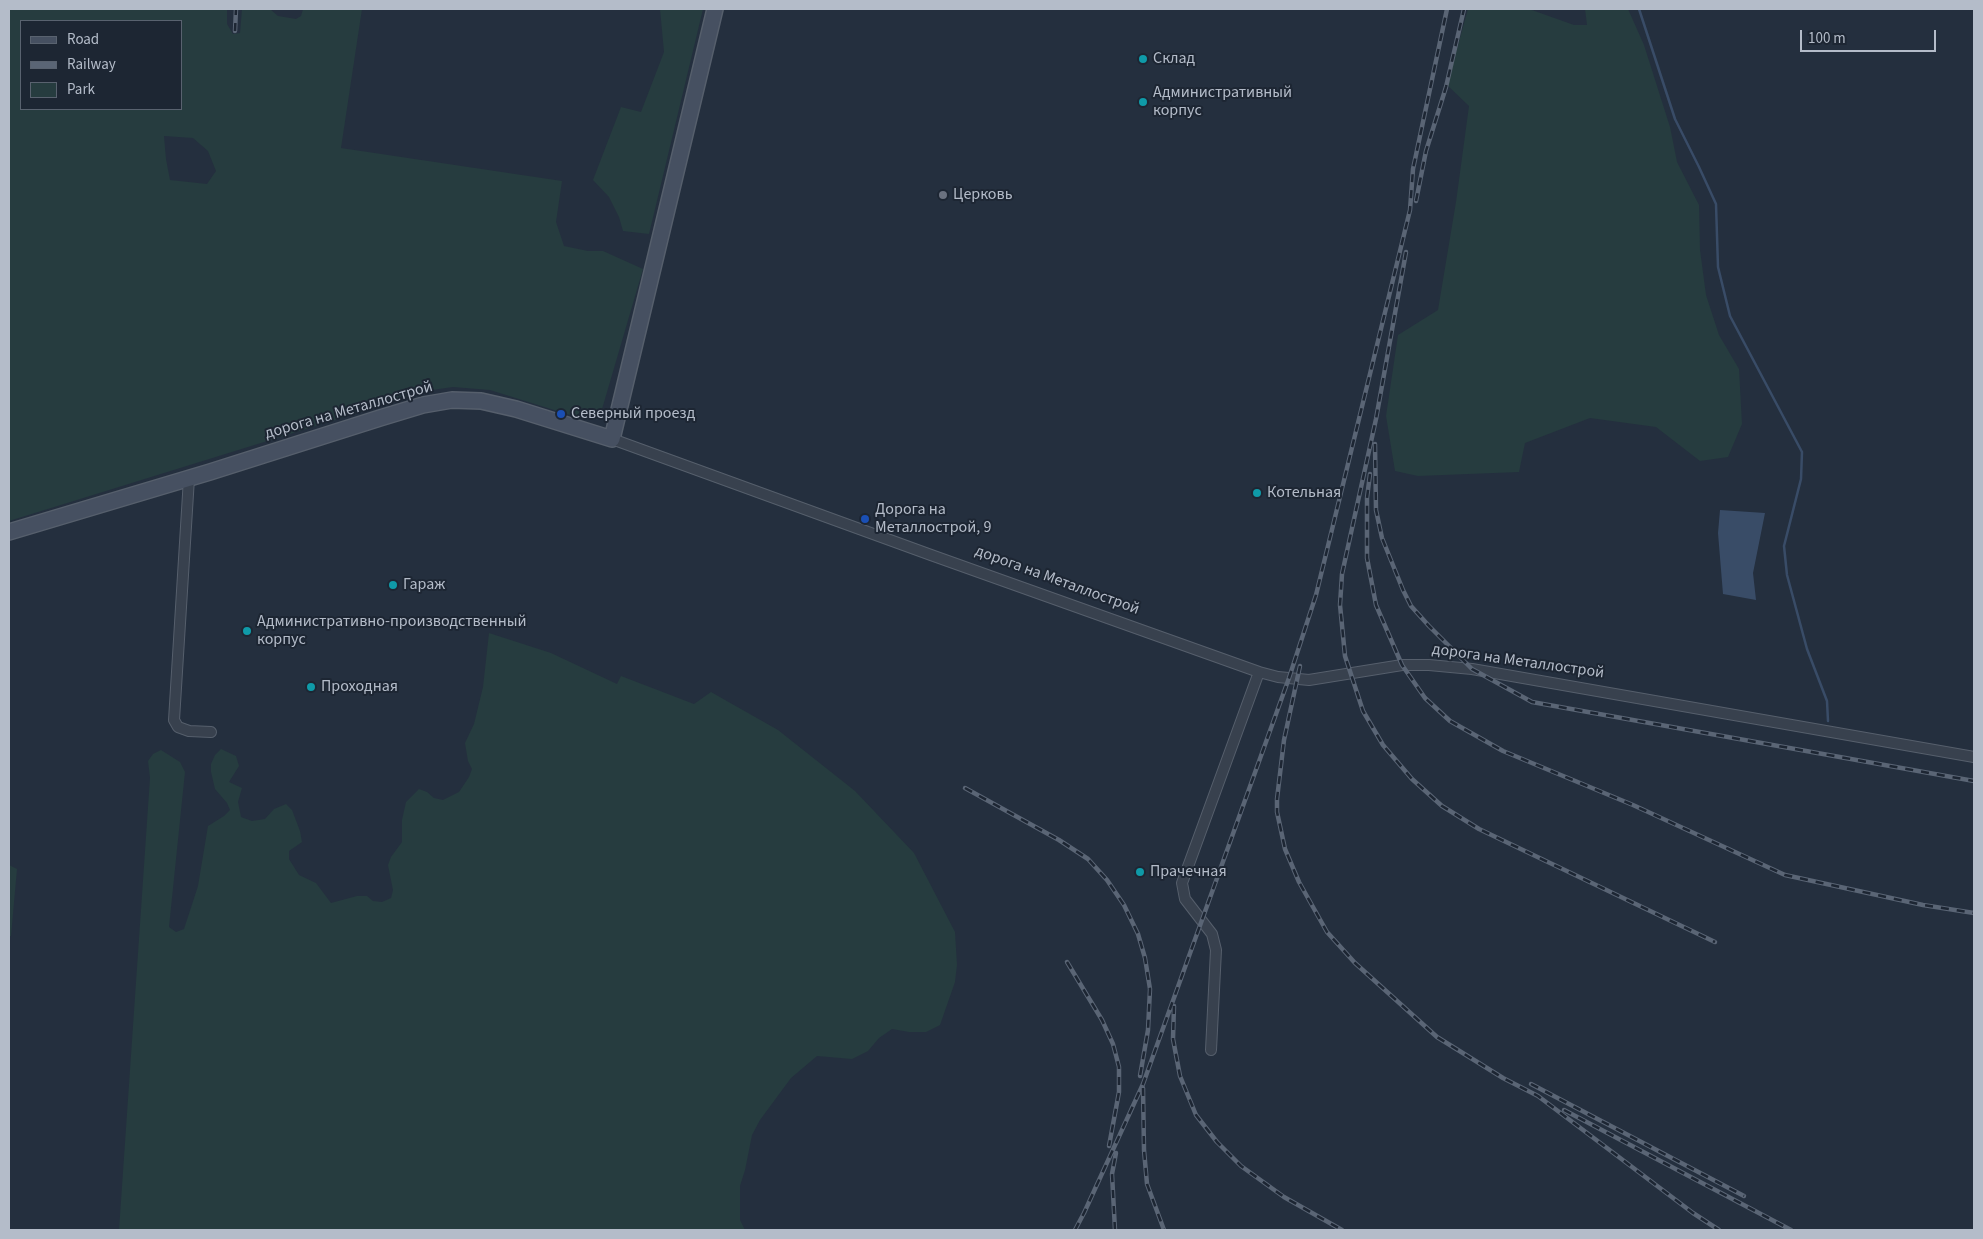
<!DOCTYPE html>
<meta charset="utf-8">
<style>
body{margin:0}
#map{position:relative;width:1983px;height:1239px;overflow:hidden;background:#242f3e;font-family:"Source Sans 3",sans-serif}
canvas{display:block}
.frame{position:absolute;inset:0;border:10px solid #b4bcc9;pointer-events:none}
.legend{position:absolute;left:20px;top:20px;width:162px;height:90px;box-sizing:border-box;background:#1d2633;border:1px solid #59626f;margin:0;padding:6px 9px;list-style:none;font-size:15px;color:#b4bcc9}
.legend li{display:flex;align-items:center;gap:10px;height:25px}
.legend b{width:25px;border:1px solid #59626f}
.scale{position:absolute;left:1800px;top:30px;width:136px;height:22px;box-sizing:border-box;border:2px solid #b4bcc9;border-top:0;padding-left:6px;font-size:15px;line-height:18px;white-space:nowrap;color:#b4bcc9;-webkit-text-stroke:4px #1d2633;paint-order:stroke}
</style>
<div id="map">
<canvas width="1983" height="1239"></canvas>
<div class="frame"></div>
<ul class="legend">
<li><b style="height:6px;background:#465061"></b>Road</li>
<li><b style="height:6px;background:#5a6575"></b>Railway</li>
<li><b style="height:14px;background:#263c3f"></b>Park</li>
</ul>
<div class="scale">100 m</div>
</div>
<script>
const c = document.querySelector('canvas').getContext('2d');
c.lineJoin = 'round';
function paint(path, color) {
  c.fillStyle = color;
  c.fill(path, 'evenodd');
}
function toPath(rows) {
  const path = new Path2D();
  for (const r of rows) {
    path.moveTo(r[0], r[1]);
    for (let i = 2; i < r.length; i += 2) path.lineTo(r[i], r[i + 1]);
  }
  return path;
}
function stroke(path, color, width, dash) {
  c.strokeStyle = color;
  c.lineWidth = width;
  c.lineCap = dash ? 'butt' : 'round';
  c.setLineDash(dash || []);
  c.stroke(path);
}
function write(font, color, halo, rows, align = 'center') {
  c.font = font + ' "Source Sans 3",sans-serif';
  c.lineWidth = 4;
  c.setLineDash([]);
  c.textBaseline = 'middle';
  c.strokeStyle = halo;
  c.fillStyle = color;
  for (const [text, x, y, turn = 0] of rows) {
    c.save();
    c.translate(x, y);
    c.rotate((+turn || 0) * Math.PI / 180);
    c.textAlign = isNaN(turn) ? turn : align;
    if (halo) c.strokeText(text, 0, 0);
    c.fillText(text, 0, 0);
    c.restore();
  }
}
const green = toPath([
 [9,9,227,9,227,24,233,34,240,33,242,9,270,9,278,16,296,19,301,16,303,9,362,9,341,148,562,181,556,222,564,246,588,251,603,251,643,269,600,416,594,420,583,419,490,390,453,387,432,390,9,521],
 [21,21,181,21,181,109,21,109],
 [164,136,193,138,208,151,216,171,207,184,170,180,166,159],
 [660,9,703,9,649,234,623,231,619,217,609,197,593,180,621,107,641,112,664,52],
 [1468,9,1529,9,1574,25,1587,25,1585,9,1628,9,1644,45,1670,127,1677,162,1699,205,1700,250,1706,295,1719,335,1739,369,1742,424,1728,457,1700,461,1656,427,1590,418,1525,443,1519,472,1418,476,1395,471,1386,416,1398,335,1438,310,1456,202,1469,106,1447,85],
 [489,633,551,653,617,684,621,676,694,704,711,692,778,730,855,791,914,853,955,932,957,965,955,982,940,1025,926,1032,909,1032,892,1029,879,1038,868,1051,852,1059,817,1056,791,1078,760,1120,752,1135,745,1170,740,1186,740,1220,745,1230,119,1230,150,778,148,761,153,754,161,750,180,762,185,772,169,927,176,932,184,929,198,886,208,826,224,816,230,810,227,803,215,789,211,772,211,764,215,755,221,749,236,756,239,766,229,782,242,788,238,802,241,817,252,821,265,819,274,809,286,804,292,810,300,831,302,842,289,851,289,859,299,875,316,883,331,903,357,896,367,896,373,901,382,902,391,898,393,890,388,865,391,857,402,842,402,820,406,802,419,789,427,792,434,798,443,800,459,792,469,777,472,769,468,761,465,743,474,724,483,687],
 [9,865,17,869,11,936,9,936]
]);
const water = toPath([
 [1720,510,1765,513,1753,573,1756,600,1723,594,1718,533]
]);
const stream = toPath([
 [1639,9,1675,119,1699,167,1716,204,1718,267,1730,316,1802,452,1801,479,1784,546,1787,575,1807,649,1827,701,1828,721]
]);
const street = toPath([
 [612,439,931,555,1259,672,1278,677,1309,680,1402,665,1429,665,1472,669,1974,757],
 [189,478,174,720,178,727,189,731,211,732],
 [1211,1050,1216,950,1212,934,1185,899,1182,883,1259,672]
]);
const secondary = toPath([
 [9,532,210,472,380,418,423,405,452,400,481,401,516,409,612,439,715,9]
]);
const rail = toPath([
 [235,31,236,9],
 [1416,201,1426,151,1446,87,1464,9],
 [1406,252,1376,419,1342,574,1340,605,1345,656,1363,711,1383,745,1412,779,1442,806,1479,829,1715,942],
 [1375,444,1376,510,1382,538,1403,590,1411,606,1429,626,1472,669,1532,702,1974,781],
 [1370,474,1367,498,1367,558,1376,605,1402,665,1425,698,1450,721,1503,751,1633,805,1785,875,1923,905,1974,913],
 [1300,666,1284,740,1277,799,1277,812,1285,849,1299,882,1327,932,1355,963,1437,1037,1503,1078,1538,1096,1693,1213,1719,1230],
 [965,788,1059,840,1088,859,1107,880,1124,905,1138,934,1145,958,1150,989,1148,1030,1140,1076],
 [1067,962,1102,1020,1113,1044,1119,1067,1119,1092,1109,1146],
 [1174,1006,1173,1039,1180,1076,1196,1115,1217,1142,1241,1166,1284,1197,1342,1230],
 [1531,1084,1744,1196],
 [1143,1088,1144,1150,1147,1184,1164,1230],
 [1564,1110,1791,1230],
 [1075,1230,1084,1213,1143,1084,1289,678,1316,595,1410,210,1413,169,1447,9],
 [1115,1230,1112,1174,1116,1153]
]);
const markers = [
 [1143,59,5,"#0f9aa8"],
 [1143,102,5,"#0f9aa8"],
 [943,195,5,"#6b7280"],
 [561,414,5,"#1a4fb4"],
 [1257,493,5,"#0f9aa8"],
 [865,519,5,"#1a4fb4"],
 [393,585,5,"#0f9aa8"],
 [247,631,5,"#0f9aa8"],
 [311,687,5,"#0f9aa8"],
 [1140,872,5,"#0f9aa8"]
];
const poiNames = [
 ["Склад",1153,59],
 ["Административный",1153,93],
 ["корпус",1153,111],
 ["Церковь",953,195],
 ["Северный проезд",571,414],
 ["Котельная",1267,493],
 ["Дорога на",875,510],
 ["Металлострой, 9",875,528],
 ["Гараж",403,585],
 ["Административно-производственный",257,622],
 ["корпус",257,640],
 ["Проходная",321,687],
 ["Прачечная",1150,872]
];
const streetNames = [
 ["дорога на Металлострой",349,411,-16],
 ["дорога на Металлострой",1057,581,20],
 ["дорога на Металлострой",1518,662,8]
];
paint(green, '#263c3f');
paint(water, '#394c67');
stroke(stream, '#394c67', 2.5);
stroke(street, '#565f6c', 12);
stroke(secondary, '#565f6c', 18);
stroke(street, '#38414e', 10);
stroke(secondary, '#465061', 15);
stroke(rail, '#5a6575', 4.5);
stroke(rail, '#1d2633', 2.5, [8]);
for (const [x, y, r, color] of markers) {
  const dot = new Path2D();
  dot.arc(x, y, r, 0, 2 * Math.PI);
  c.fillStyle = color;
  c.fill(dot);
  stroke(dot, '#1d2633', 2);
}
write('16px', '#b4bcc9', '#1d2633', poiNames, 'left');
write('16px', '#b4bcc9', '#1d2633', streetNames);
</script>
